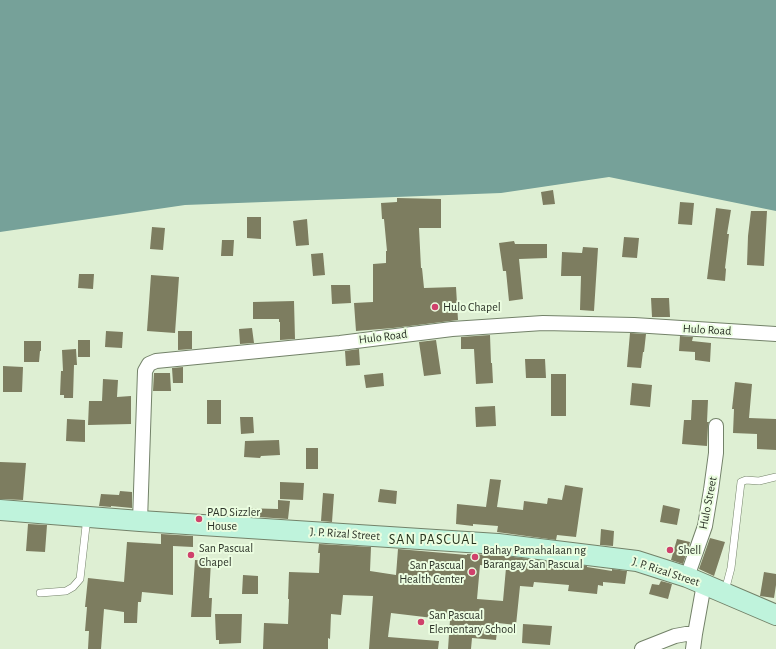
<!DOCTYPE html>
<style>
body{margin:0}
canvas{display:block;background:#deefd3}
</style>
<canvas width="776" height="649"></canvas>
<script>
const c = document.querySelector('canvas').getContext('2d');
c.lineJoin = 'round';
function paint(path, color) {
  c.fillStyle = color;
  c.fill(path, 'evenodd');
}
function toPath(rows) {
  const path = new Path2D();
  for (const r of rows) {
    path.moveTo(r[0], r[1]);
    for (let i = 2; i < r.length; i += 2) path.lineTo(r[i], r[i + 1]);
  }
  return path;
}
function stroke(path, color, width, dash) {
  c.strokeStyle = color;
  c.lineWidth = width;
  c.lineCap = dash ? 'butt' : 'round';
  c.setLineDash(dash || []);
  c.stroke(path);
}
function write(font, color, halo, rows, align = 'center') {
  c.font = font + ' "Alegreya Sans",sans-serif';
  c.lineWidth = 4;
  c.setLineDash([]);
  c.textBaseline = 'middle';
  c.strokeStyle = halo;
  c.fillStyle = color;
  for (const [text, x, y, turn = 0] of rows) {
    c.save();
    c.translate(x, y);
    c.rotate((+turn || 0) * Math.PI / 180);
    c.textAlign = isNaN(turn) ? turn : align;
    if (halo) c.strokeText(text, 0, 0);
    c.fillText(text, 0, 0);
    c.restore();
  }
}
const water = toPath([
 [0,0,776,0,776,211,609,177,501,193,185,205,0,232]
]);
const building = toPath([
 [553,190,555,204,543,205,541,192],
 [397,198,441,199,441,228,419,228,421,268,422,268,424,288,456,287,458,320,393,328,356,331,354,303,373,302,373,264,386,263,386,251,387,251,384,219,382,219,381,203,397,202],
 [680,202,694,203,692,225,678,224],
 [716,208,731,210,727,234,729,234,725,268,726,269,725,281,707,279],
 [751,211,767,211,764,266,747,265,748,236],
 [247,217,261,217,261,239,247,238],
 [307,219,309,245,296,246,293,221],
 [152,227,165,228,163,250,150,249],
 [624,237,639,238,637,258,622,257],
 [222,240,234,240,233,256,221,256],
 [514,241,515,244,547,244,547,258,519,259,523,299,509,301,506,271,503,271,499,243],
 [583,247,598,248,594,311,580,310,581,276,561,276,562,252,582,253],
 [323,253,325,275,313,276,311,254],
 [79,274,94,274,93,289,78,288],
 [151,275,179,277,175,333,147,331],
 [331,285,350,285,351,303,332,304],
 [651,298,669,298,670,317,652,317],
 [294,301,295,339,280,340,280,322,279,322,279,319,253,319,253,302],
 [252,328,254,343,240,344,239,329],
 [106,331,123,332,122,348,105,347],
 [178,331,192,331,192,349,178,350],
 [630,333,646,334,644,352,643,352,641,368,627,367],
 [490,335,491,363,492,363,493,383,476,384,474,349,461,349,461,337],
 [680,336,693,337,692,341,711,343,710,362,695,360,695,352,679,351],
 [78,340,90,340,90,357,78,357],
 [436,340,441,374,424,376,419,342],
 [24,341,41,341,41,351,40,351,39,362,24,362],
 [76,349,77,365,74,365,73,398,64,398,64,395,60,395,61,371,63,371,62,350],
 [359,349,360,365,346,366,345,351],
 [525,359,545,359,546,378,526,378],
 [3,366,23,367,22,392,3,392],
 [183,367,183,383,173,383,172,368],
 [154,373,170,373,171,391,153,391],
 [383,373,384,386,366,388,364,375],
 [551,374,566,374,566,416,551,416],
 [103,379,118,380,117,397,131,396,131,424,88,425,89,401,102,401],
 [735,382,752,384,749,418,776,419,776,450,757,449,757,434,733,433,734,409,732,409],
 [632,383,652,385,650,407,630,405],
 [207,400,221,400,221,424,207,424],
 [692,400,708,400,707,422,709,422,708,426,707,446,682,444,684,420,691,420],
 [495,406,496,426,476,427,475,407],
 [240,417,253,417,254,433,241,434],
 [67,419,85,420,85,442,66,441],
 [279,440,280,455,261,456,260,458,244,457,245,441],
 [306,448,318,448,318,469,306,469],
 [0,462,26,463,23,500,0,499],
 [490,479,501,480,497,507,523,510,524,501,547,504,548,498,562,500,565,485,583,488,576,537,557,535,556,540,497,532,498,526,473,524,473,526,456,524,457,504,486,507],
 [280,482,304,483,303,500,280,499],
 [380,489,397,491,396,504,378,502],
 [120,491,132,492,132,508,111,506,111,507,99,506,101,494,119,495],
 [323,493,334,494,332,522,321,521],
 [278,500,290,501,288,519,244,516,244,508,278,509],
 [663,505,680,509,677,525,660,522],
 [28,524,47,525,45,552,26,551],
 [601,529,614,531,613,546,600,545],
 [161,534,193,536,193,547,173,546,173,595,142,592,141,602,138,602,137,623,124,623,124,612,104,609,101,649,88,649,89,631,85,631,87,607,85,607,88,578,124,582,127,542,161,544],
 [710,538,725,542,714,576,699,569],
 [677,539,690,542,683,564,671,560],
 [319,544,371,547,370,571,396,575,398,549,467,555,467,554,497,555,587,566,587,567,612,571,612,569,627,571,625,584,603,582,603,586,598,585,597,594,568,591,569,585,534,582,533,587,520,586,516,625,498,623,496,640,472,638,471,649,448,649,450,620,391,613,388,637,439,641,438,649,369,649,373,596,343,595,341,615,331,614,330,639,328,638,328,649,263,649,264,623,288,624,289,599,288,599,289,572,319,573,320,553,318,553],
 [480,565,506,568,503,601,477,599],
 [195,560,211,561,209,598,212,598,211,617,191,617],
 [764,572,776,574,776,585,774,598,760,596],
 [243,575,258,576,258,594,242,594],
 [661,581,672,584,668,599,649,594,652,584,659,585],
 [215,614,242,614,241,643,219,644,219,640,216,640],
 [523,624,552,626,550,645,522,643]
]);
const lane = toPath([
 [725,591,731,568,741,482,746,480,759,481,776,477],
 [40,593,66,591,73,587,80,579,87,517]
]);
const street = toPath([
 [140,521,145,371,149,364,156,361,340,343,452,329,543,323,634,325,776,334],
 [687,577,705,526,711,490,716,453,716,426],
 [642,649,675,636,686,634,695,634,704,584],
 [693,649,695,634]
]);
const secondary = toPath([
 [0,510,140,521,498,544,637,561,687,577,776,615]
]);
const markers = [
 [435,307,4,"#cf416c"],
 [199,519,4,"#cf416c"],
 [670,550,4,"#cf416c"],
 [191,555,4,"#cf416c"],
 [475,557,4,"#cf416c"],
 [472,572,4,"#cf416c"],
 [421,622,4,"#cf416c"]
];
const poiNames = [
 ["Hulo Chapel",443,307],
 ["PAD Sizzler",207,512],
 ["House",207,526],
 ["San Pascual",199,548],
 ["Chapel",199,562],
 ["Bahay Pamahalaan ng",483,550],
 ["Barangay San Pascual",483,564],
 ["Shell",678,550],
 ["San Pascual",464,565,"right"],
 ["Health Center",464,579,"right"],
 ["San Pascual",429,615],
 ["Elementary School",429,629]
];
const streetNames = [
 ["Hulo Road",707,330,3],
 ["Hulo Road",383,337,-7],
 ["Hulo Street",708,503,-79],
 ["J. P. Rizal Street",345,534,4],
 ["J. P. Rizal Street",666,572,18]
];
const quarterNames = [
 ["SAN PASCUAL",433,540]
];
paint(water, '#76a199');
paint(building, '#7d7d60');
stroke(lane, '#738269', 8);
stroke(street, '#738269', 16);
stroke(secondary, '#738269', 22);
stroke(lane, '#fff', 7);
stroke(street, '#fff', 14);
stroke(secondary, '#bff3dc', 20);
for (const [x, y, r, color] of markers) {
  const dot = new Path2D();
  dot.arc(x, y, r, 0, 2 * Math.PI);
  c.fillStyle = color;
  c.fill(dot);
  stroke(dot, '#ebfde0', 1.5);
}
write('12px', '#2c3328', '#ebfde0', poiNames, 'left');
write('12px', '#2c3328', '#ebfde0', streetNames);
c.letterSpacing = '1px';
write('14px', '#26331d', '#ebfde0', quarterNames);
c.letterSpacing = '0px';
</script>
